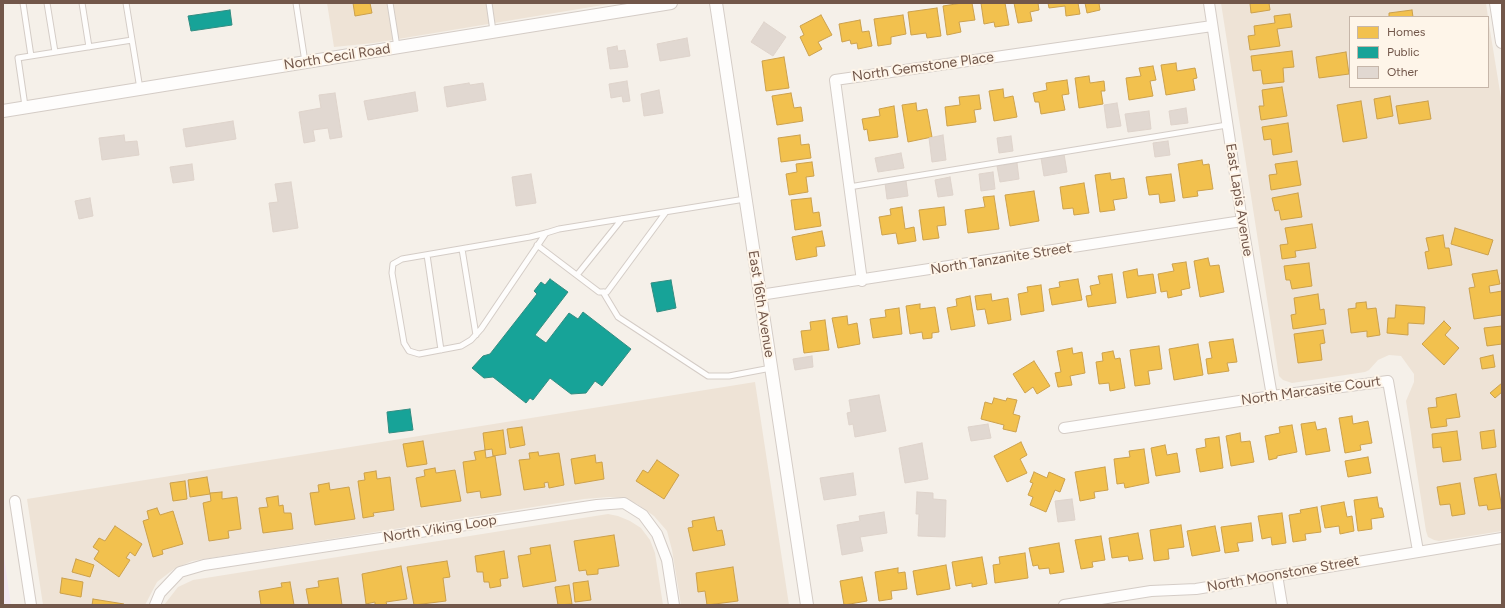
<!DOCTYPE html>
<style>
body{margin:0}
#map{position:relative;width:1505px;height:608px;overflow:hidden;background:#f5f0e9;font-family:Figtree,sans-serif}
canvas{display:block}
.frame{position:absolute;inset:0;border:4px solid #72574a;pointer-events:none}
.legend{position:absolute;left:1349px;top:16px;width:140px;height:72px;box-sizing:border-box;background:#fef5e9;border:1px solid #c6b6a9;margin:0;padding:5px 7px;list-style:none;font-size:12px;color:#72574a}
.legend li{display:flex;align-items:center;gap:8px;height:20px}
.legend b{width:20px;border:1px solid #c6b6a9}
</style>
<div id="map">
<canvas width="1505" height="608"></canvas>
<div class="frame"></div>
<ul class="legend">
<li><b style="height:11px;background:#f2c14e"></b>Homes</li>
<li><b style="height:11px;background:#17a398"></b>Public</li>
<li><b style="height:11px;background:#e1d8d1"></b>Other</li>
</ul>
</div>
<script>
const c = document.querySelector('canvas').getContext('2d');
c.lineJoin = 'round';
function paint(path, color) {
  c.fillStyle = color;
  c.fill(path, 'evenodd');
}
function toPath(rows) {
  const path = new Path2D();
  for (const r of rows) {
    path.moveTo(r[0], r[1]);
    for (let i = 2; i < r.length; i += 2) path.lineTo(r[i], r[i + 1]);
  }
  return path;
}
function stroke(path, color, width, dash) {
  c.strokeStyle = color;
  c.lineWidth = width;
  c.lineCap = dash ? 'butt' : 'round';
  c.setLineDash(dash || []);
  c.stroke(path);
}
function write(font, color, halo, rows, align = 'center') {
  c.font = font + ' Figtree,sans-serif';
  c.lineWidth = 4;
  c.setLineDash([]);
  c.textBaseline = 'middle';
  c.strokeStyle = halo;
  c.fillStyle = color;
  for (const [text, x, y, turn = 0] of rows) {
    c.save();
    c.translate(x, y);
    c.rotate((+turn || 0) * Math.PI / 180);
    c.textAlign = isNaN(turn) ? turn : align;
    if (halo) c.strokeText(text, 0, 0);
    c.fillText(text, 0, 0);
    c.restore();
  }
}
const residential = toPath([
 [327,3,615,3,374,43,334,47],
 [1221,3,1486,3,1488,17,1350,17,1350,87,1488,87,1488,18,1502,104,1502,531,1439,541,1434,540,1428,537,1426,531,1406,401,1414,382,1414,374,1401,356,1389,355,1378,360,1369,370,1365,372,1292,383,1283,380,1279,376],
 [755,382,789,605,681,605,672,550,667,531,654,516,637,504,624,498,609,497,584,499,192,561,174,569,157,582,145,605,43,605,27,499],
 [608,514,618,516,630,521,641,528,650,540,655,553,663,605,164,605,178,587,193,580]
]);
const education = toPath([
 [3,550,11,605,3,605]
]);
const homes = toPath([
 [353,3,370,3,372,13,355,16,353,3],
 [962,3,972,3,975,20,959,22,961,32,947,35,943,6,962,3],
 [981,3,1005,3,1009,25,995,27,994,22,984,24,981,3],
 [1014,3,1038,3,1039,10,1030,12,1032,21,1018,23,1014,3],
 [1048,3,1078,3,1080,14,1066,16,1065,6,1049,8,1048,3],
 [1085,3,1099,3,1100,10,1087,13,1085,3],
 [1250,3,1269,3,1270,10,1251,13,1250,3],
 [937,8,941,36,927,38,926,33,911,35,908,12,937,8],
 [1412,10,1413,17,1389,17,1389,13,1412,10],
 [1290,14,1292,27,1277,29,1280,46,1250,50,1248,36,1255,35,1254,26,1275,23,1274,16,1290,14],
 [821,15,832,35,818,42,822,49,809,56,800,37,804,35,800,26,821,15],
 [903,15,906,34,891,37,891,44,878,46,874,19,903,15],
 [860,20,862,32,869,31,872,46,858,49,857,43,851,44,850,40,842,42,839,24,860,20],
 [1292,51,1294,67,1283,68,1284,82,1263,84,1261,70,1253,71,1251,56,1292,51],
 [1346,52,1349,74,1319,78,1316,57,1346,52],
 [784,57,789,88,766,91,762,61,784,57],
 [1176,63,1177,71,1195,68,1197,78,1193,79,1195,90,1166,95,1161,65,1176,63],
 [1153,66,1156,80,1150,81,1153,96,1129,100,1126,78,1141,76,1139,68,1153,66],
 [1089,76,1090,83,1104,81,1105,91,1101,91,1103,104,1079,108,1075,78,1089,76],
 [1067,80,1069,94,1062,95,1065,110,1041,114,1039,102,1035,102,1033,93,1047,90,1046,83,1067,80],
 [1282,87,1287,116,1261,120,1259,106,1264,106,1262,90,1282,87],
 [1003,89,1004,98,1013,96,1017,117,994,121,989,91,1003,89],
 [791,93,794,108,801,107,803,121,777,125,772,96,791,93],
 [979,95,981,109,974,110,976,122,947,126,945,107,960,105,959,97,979,95],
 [1390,96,1393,116,1377,119,1374,99,1390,96],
 [1361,101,1367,138,1343,142,1337,105,1361,101],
 [1428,101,1431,119,1399,124,1396,106,1428,101],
 [916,103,917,111,927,109,932,137,908,142,902,105,916,103],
 [894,106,898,137,869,141,867,129,864,130,862,119,880,116,879,109,894,106],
 [1288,123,1292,152,1273,155,1271,139,1264,140,1262,127,1288,123],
 [800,135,801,145,809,144,811,158,781,162,778,138,800,135],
 [1202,160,1203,165,1209,164,1213,189,1197,191,1198,196,1183,198,1178,164,1202,160],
 [1297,161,1301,185,1271,190,1269,175,1277,174,1275,164,1297,161],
 [812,162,814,176,806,177,808,192,789,195,786,174,797,172,796,164,812,162],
 [1110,173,1111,180,1124,178,1127,198,1113,200,1115,210,1100,212,1095,175,1110,173],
 [1171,174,1175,201,1160,203,1159,194,1149,195,1146,177,1171,174],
 [1084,183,1089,213,1074,215,1073,208,1063,209,1060,187,1084,183],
 [1034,191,1039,221,1010,226,1005,195,1034,191],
 [1298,193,1302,217,1281,220,1279,210,1275,211,1272,198,1298,193],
 [994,196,999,229,968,233,965,210,985,207,983,197,994,196],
 [811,198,813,213,819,212,821,226,795,230,791,200,811,198],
 [902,207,905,229,914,227,916,241,898,244,896,233,882,235,879,217,891,215,890,209,902,207],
 [944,207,946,225,937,226,939,238,923,240,919,210,944,207],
 [1312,224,1316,248,1295,251,1296,257,1282,259,1280,245,1288,244,1285,228,1312,224],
 [1455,228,1493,240,1488,255,1451,244,1455,228],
 [822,231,825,246,816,247,817,256,796,260,792,237,822,231],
 [1443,235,1445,248,1449,248,1452,265,1428,269,1425,252,1429,251,1426,238,1443,235],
 [1208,258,1210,266,1219,265,1224,292,1200,297,1194,261,1208,258],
 [1186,262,1190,288,1181,290,1182,295,1168,298,1167,291,1161,292,1158,274,1174,271,1172,264,1186,262],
 [1309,263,1312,286,1292,289,1290,280,1286,280,1284,266,1309,263],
 [1137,269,1138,276,1153,274,1156,293,1127,298,1123,272,1137,269],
 [1497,270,1500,284,1489,286,1490,293,1502,291,1502,315,1474,319,1469,288,1475,287,1472,274,1497,270],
 [1112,274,1116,303,1088,307,1086,296,1092,295,1090,286,1100,284,1098,276,1112,274],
 [1078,279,1082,300,1052,305,1049,289,1060,287,1059,282,1078,279],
 [1041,285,1044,311,1021,315,1018,294,1028,292,1027,287,1041,285],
 [991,294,992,301,1008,298,1011,320,988,324,985,309,977,310,975,296,991,294],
 [1318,294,1320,310,1324,309,1326,324,1293,329,1291,315,1296,314,1294,298,1318,294],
 [970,296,975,326,951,330,947,308,957,306,956,299,970,296],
 [1366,302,1367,309,1376,308,1380,335,1367,337,1367,331,1351,333,1348,309,1356,308,1356,303,1366,302],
 [920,304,920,309,935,307,939,332,932,333,932,338,923,339,922,332,910,334,906,306,920,304],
 [1396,305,1425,307,1424,324,1408,323,1408,335,1387,333,1388,318,1395,318,1396,305],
 [899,308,902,334,873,338,870,319,886,317,885,310,899,308],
 [847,316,848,325,857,323,860,344,838,348,832,318,847,316],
 [825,320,829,350,804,353,801,331,811,330,810,322,825,320],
 [1444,321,1451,328,1445,335,1459,348,1444,365,1422,344,1444,321],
 [1502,326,1502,344,1487,346,1484,328,1502,326],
 [1323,330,1325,343,1320,344,1322,360,1298,363,1294,334,1323,330],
 [1233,339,1237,362,1227,363,1229,371,1208,374,1206,359,1212,358,1209,342,1233,339],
 [1198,344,1203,375,1174,380,1169,349,1198,344],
 [1159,346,1162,369,1148,371,1150,384,1135,386,1130,350,1159,346],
 [1072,348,1073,354,1082,352,1085,373,1070,376,1072,385,1058,387,1055,373,1061,372,1057,351,1072,348],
 [1113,351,1115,359,1120,358,1125,388,1110,391,1109,383,1099,384,1096,362,1103,361,1102,353,1113,351],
 [1493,355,1495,367,1482,369,1480,358,1493,355],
 [1034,361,1050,386,1037,394,1033,387,1025,393,1013,374,1034,361],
 [1502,383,1502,392,1495,398,1490,393,1502,383],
 [1456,394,1460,417,1446,419,1447,426,1431,428,1428,408,1437,407,1436,398,1456,394],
 [994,398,1006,401,1007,398,1017,400,1013,414,1020,416,1016,432,1003,429,1004,425,981,419,985,402,992,404,994,398],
 [1352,416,1353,424,1368,421,1372,443,1360,445,1361,450,1345,453,1339,418,1352,416],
 [1315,422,1317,430,1326,428,1330,451,1306,455,1301,424,1315,422],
 [1292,425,1297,452,1277,456,1277,458,1269,460,1265,436,1280,433,1279,427,1292,425],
 [522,427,525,445,510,448,507,429,522,427],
 [503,430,506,454,493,456,492,449,485,450,483,433,503,430],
 [1494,430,1496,447,1482,449,1480,432,1494,430],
 [1457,431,1461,460,1443,462,1441,447,1433,448,1432,434,1457,431],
 [1240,433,1241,442,1250,441,1254,462,1231,466,1226,436,1240,433],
 [1219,437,1223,468,1200,472,1196,449,1206,447,1205,439,1219,437],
 [423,441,427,464,407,467,403,444,423,441],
 [1021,442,1027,455,1020,459,1027,473,1007,482,994,456,1021,442],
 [1165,445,1167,455,1177,453,1180,472,1156,476,1151,448,1165,445],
 [1144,449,1149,483,1125,488,1124,483,1117,484,1114,459,1130,457,1129,451,1144,449],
 [485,450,486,458,495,456,501,495,481,498,480,491,467,493,463,462,476,460,474,452,485,450],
 [538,452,539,456,559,453,564,485,549,488,548,482,544,483,545,487,524,490,519,460,530,459,529,453,538,452],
 [595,455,596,463,602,462,604,479,575,484,571,459,595,455],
 [1368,457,1371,473,1348,477,1345,461,1368,457],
 [657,460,679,475,664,499,636,481,643,470,648,473,657,460],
 [1105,467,1108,490,1094,492,1095,498,1080,501,1075,472,1105,467],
 [435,468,436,473,455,470,461,501,421,507,416,478,425,476,424,470,435,468],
 [376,471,377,479,390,477,394,510,373,513,374,516,363,518,358,481,365,480,364,473,376,471],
 [1034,472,1047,478,1049,472,1065,479,1060,492,1055,490,1046,512,1030,505,1033,497,1028,495,1033,483,1030,482,1034,472],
 [1496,474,1502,508,1488,510,1487,505,1479,506,1474,478,1496,474],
 [207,477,210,494,190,497,188,480,207,477],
 [185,481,187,499,173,501,170,483,185,481],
 [329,483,330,490,349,487,355,519,315,525,310,493,319,492,318,485,329,483],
 [1460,483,1465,514,1452,516,1450,504,1440,505,1437,487,1460,483],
 [222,492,222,499,237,497,241,529,228,531,229,538,209,541,203,503,211,501,210,493,222,492],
 [278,496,279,506,283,505,284,513,291,513,293,529,263,533,259,508,268,507,266,498,278,496],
 [1377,497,1379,508,1382,508,1384,517,1371,519,1372,529,1358,531,1354,500,1377,497],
 [1344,502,1347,517,1352,516,1354,531,1340,534,1339,526,1325,528,1321,506,1344,502],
 [1317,507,1321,532,1305,534,1306,540,1293,542,1289,515,1301,513,1300,510,1317,507],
 [157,508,160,515,173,511,183,544,162,550,163,554,153,557,143,521,149,519,147,511,157,508],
 [1282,513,1286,543,1272,545,1271,537,1262,539,1258,516,1282,513],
 [714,517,717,531,722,530,725,545,693,551,688,528,693,527,692,521,714,517],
 [1251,523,1253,541,1237,543,1239,551,1225,553,1221,527,1251,523],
 [1181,525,1184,547,1168,549,1169,559,1154,561,1150,530,1181,525],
 [115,526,142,544,135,556,130,552,126,558,130,560,119,577,94,559,99,551,93,547,99,538,105,541,115,526],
 [1215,526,1220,551,1192,556,1187,531,1215,526],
 [1138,533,1143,559,1129,561,1128,556,1112,558,1109,538,1138,533],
 [614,535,619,566,598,569,598,574,587,575,586,570,579,571,574,541,614,535],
 [1101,536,1105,560,1092,562,1093,567,1081,569,1075,540,1101,536],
 [1059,543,1064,572,1050,574,1049,568,1039,569,1038,565,1033,566,1029,548,1059,543],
 [550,545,556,581,523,587,518,556,531,554,530,548,550,545],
 [504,551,508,578,500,579,501,586,490,588,489,582,484,582,483,572,477,572,475,556,504,551],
 [1025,553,1028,578,995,583,993,565,1000,564,999,557,1025,553],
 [982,557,987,584,972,587,972,583,956,586,952,562,982,557],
 [76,559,94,565,90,577,72,572,76,559],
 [447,561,450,577,443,578,446,601,414,605,407,567,447,561],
 [946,565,950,589,917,595,913,571,946,565],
 [401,566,407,599,386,602,387,605,375,605,375,602,366,604,362,574,401,566],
 [733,567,738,601,707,605,705,591,698,592,696,573,733,567],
 [898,568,898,573,905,572,907,589,891,591,892,599,879,601,875,572,898,568],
 [862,577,867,601,844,605,840,581,862,577],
 [62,578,83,582,81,597,60,593,62,578],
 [338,578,342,605,309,605,306,589,319,587,318,581,338,578],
 [588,581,591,600,575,602,573,583,588,581],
 [290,582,294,605,261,605,259,591,282,587,281,583,290,582],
 [569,585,572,604,558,605,555,587,569,585],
 [93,599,124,604,124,605,92,605,93,599]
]);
const public = toPath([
 [230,10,232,25,191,31,188,16,230,10],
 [550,279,568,292,535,335,546,343,569,313,578,319,583,312,631,349,602,386,595,381,586,393,571,394,550,378,533,400,530,398,526,403,493,377,484,378,472,368,483,356,490,354,537,294,534,291,541,282,545,285,550,279],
 [671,280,676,308,657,312,651,283,671,280],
 [410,409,413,430,389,433,387,412,410,409]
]);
const building = toPath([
 [764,22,786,37,773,56,751,42,764,22],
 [687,38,690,56,660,61,657,44,687,38],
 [617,46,618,51,625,50,628,67,610,69,607,48,617,46],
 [627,81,630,101,623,102,622,96,611,98,609,84,627,81],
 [469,83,470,85,483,83,486,100,447,107,444,87,469,83],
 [659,90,663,113,644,116,641,94,659,90],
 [415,92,418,111,368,120,364,101,415,92],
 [335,93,342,137,330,139,328,128,313,130,315,141,304,143,299,112,321,108,319,95,335,93],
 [1117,103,1121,126,1107,128,1104,105,1117,103],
 [1186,108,1188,123,1171,125,1169,111,1186,108],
 [1149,111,1151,129,1128,132,1125,114,1149,111],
 [233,121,236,139,186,147,183,129,233,121],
 [124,135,125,142,137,141,139,155,102,160,99,138,124,135],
 [943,135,946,160,932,162,929,138,943,135],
 [1011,136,1013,151,999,153,997,138,1011,136],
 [1168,141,1170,155,1155,157,1153,143,1168,141],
 [901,153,904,168,878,172,875,158,901,153],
 [1064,154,1067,172,1044,176,1041,158,1064,154],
 [1017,163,1019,179,1000,182,997,166,1017,163],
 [192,164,194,180,173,183,170,167,192,164],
 [993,172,995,189,981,191,979,174,993,172],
 [531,174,536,203,516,206,512,177,531,174],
 [950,177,953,195,938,197,935,180,950,177],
 [906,181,908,196,887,199,885,183,906,181],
 [291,182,298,228,273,232,269,203,278,202,275,184,291,182],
 [90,198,93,216,79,219,75,201,90,198],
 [812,356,813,367,795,370,793,359,812,356],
 [879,395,886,431,855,437,853,424,849,425,847,413,851,412,849,400,879,395],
 [988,424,991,438,971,441,968,427,988,424],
 [922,443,928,479,905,483,899,448,922,443],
 [853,473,856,495,824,500,820,478,853,473],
 [917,492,933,493,933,499,946,500,945,537,918,536,919,514,916,514,917,492],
 [1072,499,1075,520,1058,522,1055,501,1072,499],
 [884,512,887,533,860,537,863,551,842,555,837,525,860,521,859,516,884,512]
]);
const service = toPath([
 [23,3,31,56],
 [47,3,55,52],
 [82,3,89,47],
 [126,3,140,89],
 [296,3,305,62],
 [390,3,397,47],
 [489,3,493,31],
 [25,106,18,58,132,40],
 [849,187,1227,125],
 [546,233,481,329,471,340,461,346,419,354,409,351,404,343,392,273,393,264,402,259,530,237,546,233,559,229,745,199],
 [537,245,599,292,607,292,666,212],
 [462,249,476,335],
 [427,255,441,350],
 [577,275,622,219],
 [603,292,618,317,708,376,729,376,771,368]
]);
const minor = toPath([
 [1209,3,1242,221,1272,396],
 [862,281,835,80,1212,26],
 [760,295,1242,221],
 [1064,428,1272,396,1388,381,1418,551],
 [15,501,31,605],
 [1277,575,1282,605],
 [155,605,160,593,180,572,204,565,597,505,624,503,643,515,657,534,667,560,674,605],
 [1064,605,1151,591,1196,589,1502,538]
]);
const tertiary = toPath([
 [716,3,807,605],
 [1496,3,1502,42],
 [3,111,671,3]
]);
const streetNames = [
 ["North Cecil Road",337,57,-9],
 ["North Gemstone Place",923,67,-8],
 ["East Lapis Avenue",1239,200,81],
 ["North Tanzanite Street",1001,259,-9],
 ["East 16th Avenue",761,304,81],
 ["North Marcasite Court",1311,391,-8],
 ["North Viking Loop",440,529,-9],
 ["North Moonstone Street",1283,574,-10]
];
paint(residential, '#eee3d6');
paint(education, '#f1e7f1');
paint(homes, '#f2c14e');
stroke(homes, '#cca14d', 1);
paint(public, '#17a398');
stroke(public, '#328c81', 1);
paint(building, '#e1d8d1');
stroke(building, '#ded3cb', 1);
stroke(service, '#d4ccc6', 7);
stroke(minor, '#d4ccc6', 12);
stroke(tertiary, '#d4ccc6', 14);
stroke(service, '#fefdfc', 5);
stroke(minor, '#fefdfc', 10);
stroke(tertiary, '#fefdfc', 12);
write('14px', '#72574a', '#fef5e9', streetNames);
</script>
